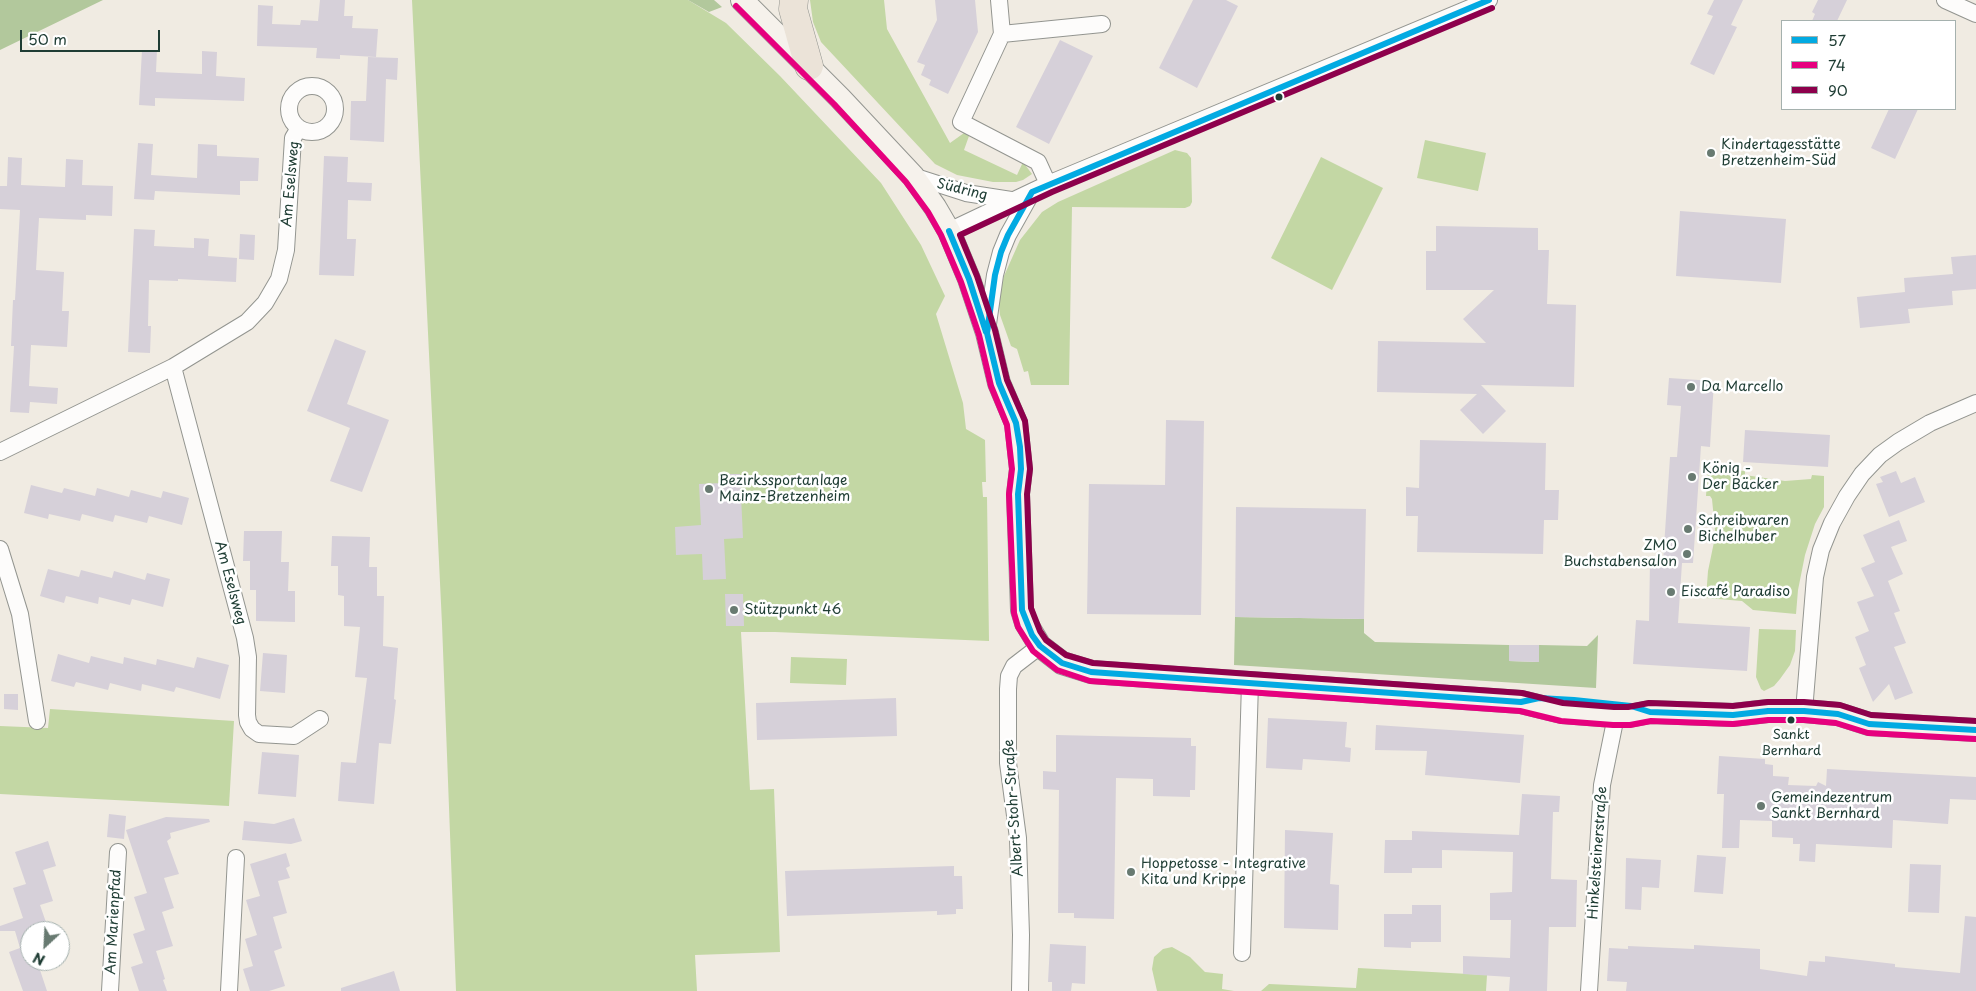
<!DOCTYPE html>
<meta charset="utf-8">
<style>
body{margin:0}
#map{position:relative;width:1976px;height:991px;overflow:hidden;background:#f0ebe2;font-family:"Playpen Sans",sans-serif}
canvas{display:block}
.legend{position:absolute;left:1781px;top:20px;width:175px;height:90px;box-sizing:border-box;background:#fff;border:1px solid #a5b1ae;margin:0;padding:6px 9px;list-style:none;font-size:15px;color:#1f3d34}
.legend li{display:flex;align-items:center;gap:10px;height:25px}
.legend b{width:25px;border:1px solid #a5b1ae}
.north{position:absolute;left:20px;top:921px;width:50px;height:50px;box-sizing:border-box;background:#fff;border:1px solid #a5b1ae;border-radius:50%;rotate:205deg;font-size:14px;font-weight:700;line-height:20px;text-align:center;color:#1f3d34}
.north::after{content:'';display:block;margin:auto;width:18px;height:22px;background:#687a71;clip-path:polygon(50% 0,100% 100%,50% 72%,0 100%)}
.scale{position:absolute;left:20px;top:30px;width:140px;height:22px;box-sizing:border-box;border:2px solid #1f3d34;border-top:0;padding-left:6px;font-size:15px;line-height:18px;white-space:nowrap;color:#1f3d34;-webkit-text-stroke:4px #fff;paint-order:stroke}
</style>
<div id="map">
<canvas width="1976" height="991"></canvas>
<ul class="legend">
<li><b style="height:6px;background:#02aae2"></b>57</li>
<li><b style="height:6px;background:#e6007e"></b>74</li>
<li><b style="height:6px;background:#8d004c"></b>90</li>
</ul>
<div class="north">N</div>
<div class="scale">50 m</div>
</div>
<script>
const c = document.querySelector('canvas').getContext('2d');
c.lineJoin = 'round';
function paint(path, color) {
  c.fillStyle = color;
  c.fill(path, 'evenodd');
}
function toPath(rows) {
  const path = new Path2D();
  for (const r of rows) {
    if (r.length === 3) {
      path.moveTo(r[0] + r[2], r[1]);
      path.arc(r[0], r[1], r[2], 0, 2 * Math.PI);
      continue;
    }
    path.moveTo(r[0], r[1]);
    for (let i = 2; i < r.length; i += 2) path.lineTo(r[i], r[i + 1]);
  }
  return path;
}
function stroke(path, color, width, dash) {
  c.strokeStyle = color;
  c.lineWidth = width;
  c.lineCap = dash ? 'butt' : 'round';
  c.setLineDash(dash || []);
  c.stroke(path);
}
function write(font, color, halo, rows, align = 'center') {
  c.font = font + ' "Playpen Sans",sans-serif';
  c.lineWidth = 5;
  c.setLineDash([]);
  c.textBaseline = 'middle';
  c.strokeStyle = halo;
  c.fillStyle = color;
  for (const [text, x, y, turn = 0] of rows) {
    c.save();
    c.translate(x, y);
    c.rotate((+turn || 0) * Math.PI / 180);
    c.textAlign = isNaN(turn) ? turn : align;
    if (halo) c.strokeText(text, 0, 0);
    c.fillText(text, 0, 0);
    c.restore();
  }
}
const green = toPath([
 [412,0,688,0,726,23,780,76,881,183,921,245,945,296,936,314,963,403,966,429,985,440,986,482,982,482,983,497,987,497,989,641,775,632,741,632,750,790,774,789,780,952,695,955,697,991,456,991,442,624],
 [810,0,884,0,887,29,950,143,964,133,969,136,964,150,1017,175,1023,162,1032,174,1023,180,1016,182,993,182,957,175,935,164,821,42,813,22],
 [1425,140,1486,153,1478,191,1417,178],
 [1175,150,1187,153,1191,158,1192,202,1190,206,1185,208,1072,207,1069,385,1031,385,1028,371,1024,372,1017,349,1011,346,1000,315,999,305,999,295,1004,276,1020,240,1042,212,1058,202],
 [1321,157,1383,188,1332,290,1271,258],
 [1708,468,1745,471,1745,475,1785,481,1811,479,1812,475,1824,476,1824,507,1815,524,1805,555,1798,590,1796,614,1753,610,1742,601,1706,598,1708,571,1714,542,1715,530,1712,499,1710,496,1706,496],
 [1759,629,1796,630,1795,651,1790,665,1780,679,1774,686,1764,691,1761,689,1756,677],
 [791,657,847,659,846,685,790,683],
 [50,709,234,721,229,806,0,794,0,726,48,728],
 [1172,947,1190,957,1205,972,1223,974,1222,989,1234,991,1157,991,1152,969,1154,957,1163,949],
 [1358,968,1487,975,1486,991,1261,991,1269,984,1356,988]
]);
const forest = toPath([
 [0,0,103,0,0,50],
 [688,0,714,0,722,7,709,12],
 [1235,617,1364,619,1364,633,1375,642,1509,645,1509,661,1538,662,1539,645,1587,646,1598,635,1596,688,1234,665]
]);
const building = toPath([
 [320,0,345,0,344,16,353,16,352,28,378,29,376,57,340,55,340,59,316,58,317,48,257,46,258,5,273,6,272,24,300,25,301,20,318,21],
 [935,0,975,0,978,32,948,94,929,85,931,80,921,75,925,65,917,62,937,20],
 [1193,0,1226,0,1238,6,1197,88,1159,68],
 [1714,0,1743,0,1731,25,1737,27,1714,75,1690,64,1713,16,1707,14],
 [1818,0,1847,0,1837,21,1812,21,1815,14,1812,12],
 [1060,40,1093,56,1049,144,1016,127],
 [142,50,157,50,156,72,202,74,202,51,217,52,216,76,245,78,244,101,155,98,155,106,139,105],
 [368,57,398,58,397,80,386,79,384,142,350,140,351,101,366,101],
 [1889,109,1918,109,1895,159,1871,148],
 [138,143,153,144,151,175,197,178,198,144,217,145,217,156,259,158,258,181,240,181,240,195,155,191,154,200,134,199],
 [324,156,348,157,347,182,372,183,371,201,348,200,347,239,356,239,354,276,319,275],
 [8,157,22,158,21,185,65,187,66,159,83,160,82,185,113,186,112,216,86,215,86,220,39,218,36,270,64,272,62,311,69,311,67,347,31,345,29,386,58,388,57,404,30,402,29,413,10,412,14,346,11,346,13,300,15,300,20,210,0,209,0,186,7,186],
 [1680,211,1786,219,1781,283,1676,276],
 [1436,226,1538,228,1538,250,1549,250,1547,304,1576,305,1574,387,1481,385,1506,411,1483,434,1460,410,1477,394,1377,392,1378,341,1486,343,1463,319,1494,290,1426,290,1426,251,1436,251],
 [134,229,155,230,154,246,194,248,194,238,209,239,208,256,237,258,236,282,178,279,178,281,149,280,148,326,151,326,150,353,128,352],
 [240,234,255,235,254,260,239,259],
 [1976,255,1976,289,1952,291,1953,305,1908,309,1910,323,1860,328,1857,297,1905,292,1904,278,1953,274,1951,257],
 [335,339,366,351,347,404,389,420,362,492,330,481,350,428,307,411],
 [1669,378,1714,381,1710,447,1701,446,1693,563,1682,563,1678,623,1750,627,1747,671,1633,664,1636,620,1649,621,1650,561,1663,562,1670,457,1677,457,1681,406,1667,405],
 [1166,420,1204,421,1201,615,1087,614,1089,484,1165,485],
 [1745,430,1830,435,1828,467,1743,462],
 [1420,440,1546,443,1545,490,1559,490,1558,520,1544,520,1543,554,1417,552,1418,516,1406,516,1406,487,1419,488],
 [1896,471,1901,483,1915,477,1925,502,1889,517,1876,484,1883,482,1880,477],
 [722,474,740,474,743,538,724,539,726,579,703,580,702,554,676,555,675,527,701,525,699,484,722,483],
 [31,485,62,493,64,488,95,496,97,488,129,497,131,490,161,498,163,491,189,498,182,525,149,516,147,523,115,515,113,522,82,514,80,521,49,514,48,519,24,513],
 [1236,507,1366,509,1364,619,1235,617],
 [1899,520,1907,541,1891,547,1903,574,1888,581,1900,611,1894,613,1906,643,1894,647,1913,693,1895,700,1889,684,1873,702,1859,668,1866,665,1855,637,1869,631,1857,602,1874,596,1861,568,1875,562,1863,535],
 [244,531,282,531,281,562,289,562,288,591,295,591,295,622,256,621,256,590,250,590,250,561,243,561],
 [332,536,370,537,369,567,377,567,377,596,384,596,383,646,398,648,394,699,396,700,391,744,379,743,374,804,338,801,341,762,356,763,367,678,355,677,360,627,344,626,344,596,338,595,338,566,331,566],
 [48,569,79,577,81,570,112,578,114,571,145,580,147,573,170,579,163,607,132,599,130,605,99,597,98,604,66,596,64,603,40,596],
 [725,594,743,594,744,626,726,626],
 [1509,645,1539,645,1539,662,1509,661],
 [263,653,287,655,285,693,260,691],
 [58,654,89,663,91,656,123,664,124,657,156,665,157,659,194,668,197,657,229,665,220,699,176,687,174,692,142,684,141,691,110,683,108,690,76,682,74,687,51,681],
 [4,694,18,694,18,710,4,709],
 [896,698,897,736,757,740,756,703],
 [1268,718,1347,722,1345,747,1351,748,1350,762,1303,759,1302,770,1266,768],
 [1376,725,1524,735,1520,783,1425,775,1427,751,1375,750],
 [1056,735,1191,738,1191,746,1196,746,1195,790,1190,790,1190,797,1153,796,1153,779,1116,778,1114,919,1074,918,1074,913,1058,913,1059,790,1043,789,1043,771,1056,772],
 [262,752,299,755,296,797,258,794],
 [1719,756,1765,759,1765,764,1773,765,1773,776,1789,777,1788,785,1816,786,1818,782,1826,786,1827,769,1976,777,1976,800,1950,799,1948,824,1893,820,1892,848,1816,844,1815,862,1799,861,1800,844,1793,844,1793,838,1772,837,1772,821,1740,820,1739,848,1722,848,1724,794,1717,794],
 [1522,794,1560,796,1559,812,1553,812,1551,879,1577,880,1576,927,1549,927,1547,991,1509,991,1510,977,1463,974,1463,956,1510,958,1511,920,1490,920,1490,893,1512,892,1513,852,1442,850,1442,868,1412,868,1412,873,1384,873,1385,840,1412,840,1412,831,1519,835],
 [109,814,126,816,124,839,107,837],
 [166,817,209,819,210,822,170,833,171,838,167,841,179,874,164,878,174,908,162,912,173,946,156,951,165,979,163,980,167,991,139,991,131,967,143,963,133,934,145,930,134,897,147,893,126,830],
 [294,818,302,841,291,844,242,840,244,821,274,824],
 [1285,830,1333,833,1330,884,1339,885,1338,930,1284,928],
 [48,841,56,866,43,870,53,901,40,905,49,931,30,931,30,961,37,961,47,991,23,991,9,952,20,948,15,931,0,931,0,926,23,918,13,888,26,884,15,852],
 [286,853,290,866,286,868,290,878,278,881,287,913,273,917,282,948,274,951,285,986,269,991,250,991,243,969,253,966,245,939,257,935,246,900,260,896,250,864],
 [1697,855,1726,857,1723,894,1694,892],
 [1626,858,1661,860,1659,888,1642,887,1641,910,1625,909],
 [1910,864,1941,865,1939,913,1908,912],
 [954,866,954,876,962,876,963,909,956,909,956,914,937,915,937,911,787,916,785,871],
 [1412,905,1441,905,1441,942,1411,942,1411,948,1384,947,1384,914,1412,914],
 [1965,916,1976,917,1976,991,1626,991,1627,982,1607,981,1609,948,1628,949,1628,946,1694,949,1694,945,1760,949,1760,969,1807,976,1809,961,1825,962,1825,956,1895,964,1895,967,1960,973],
 [1050,944,1086,946,1085,984,1072,983,1071,991,1052,991,1052,982,1048,982],
 [394,971,400,991,341,991,341,988]
]);
const street = toPath([
 [999,0,1002,34,961,122,1038,162,1048,184],
 [1945,0,1976,14],
 [1002,34,1102,24],
 [312,109,23],
 [913,176,966,193,1011,200],
 [949,231,1048,184,1489,0],
 [987,331,995,275,1001,252,1008,235,1032,192],
 [173,367,245,638,248,657,247,715,248,722,252,729,259,734,294,736,320,719],
 [0,452,173,367,247,322,265,303,279,279,286,250,293,138,299,128],
 [0,549,20,614,37,721],
 [1804,711,1815,577,1821,550,1832,523,1847,496,1862,474,1880,455,1898,442,1930,423,1976,403],
 [1242,953,1250,683],
 [110,991,118,852],
 [229,991,236,858],
 [1020,991,1021,935,1018,838,1008,763,1008,689,1009,676,1014,666,1040,646],
 [1589,991,1602,785,1614,726,1614,716]
]);
const secondary = toPath([
 [742,0,840,98,913,176,935,207,949,231,969,279,987,333,999,383,1016,423,1021,469,1018,494,1022,610,1026,623,1040,646,1062,663,1091,672,1521,702,1562,712,1614,716,1629,716,1650,712,1733,715,1768,711,1804,711,1838,714,1869,724,1976,730]
]);
const highway = toPath([
 [794,0,793,9,809,66]
]);
const bus1 = toPath([
 [1489,0,1032,192,1008,235,1001,252,995,275,987,333,999,383,1016,423,1020,447,1021,469,1018,494,1022,610,1032,635,1040,646,1062,663,1091,672,1521,702,1539,698,1574,700,1631,706,1650,712,1733,715,1768,711,1804,711,1838,714,1869,724,1976,730],
 [949,231,969,279,986,332]
]);
const bus2 = toPath([
 [736,6,834,104,906,182,928,212,941,235,961,282,979,335,991,386,1007,425,1012,469,1009,494,1014,613,1018,627,1033,651,1057,670,1090,681,1520,711,1561,721,1613,725,1630,725,1651,721,1733,724,1768,720,1804,720,1836,723,1868,733,1976,739]
]);
const bus3 = toPath([
 [1492,8,1052,192,960,235,977,276,995,330,1007,380,1025,421,1030,469,1027,494,1031,608,1040,631,1046,640,1066,655,1093,663,1522,693,1563,703,1614,707,1628,707,1649,703,1733,706,1768,702,1804,702,1840,705,1871,715,1976,721]
]);
const markers = [
 [1279,97,4.5,"#1f3d34"],
 [1711,153,5,"#687a71"],
 [1691,387,5,"#687a71"],
 [1692,477,5,"#687a71"],
 [709,489,5,"#687a71"],
 [1688,529,5,"#687a71"],
 [1687,554,5,"#687a71"],
 [1671,592,5,"#687a71"],
 [734,610,5,"#687a71"],
 [1791,720,4.5,"#1f3d34"],
 [1761,806,5,"#687a71"],
 [1131,872,5,"#687a71"]
];
const busNames = [
 ["Sankt",1791,735],
 ["Bernhard",1791,751]
];
const poiNames = [
 ["Kindertagesstätte",1721,145],
 ["Bretzenheim-Süd",1721,161],
 ["Da Marcello",1701,387],
 ["König -",1702,469],
 ["Der Bäcker",1702,485],
 ["Bezirkssportanlage",719,481],
 ["Mainz-Bretzenheim",719,497],
 ["Schreibwaren",1698,521],
 ["Bichelhuber",1698,537],
 ["ZMO",1677,546,"right"],
 ["Buchstabensalon",1677,562,"right"],
 ["Eiscafé Paradiso",1681,592],
 ["Stützpunkt 46",744,610],
 ["Gemeindezentrum",1771,798],
 ["Sankt Bernhard",1771,814],
 ["Hoppetosse - Integrative",1141,864],
 ["Kita und Krippe",1141,880]
];
const streetNames = [
 ["Am Eselsweg",291,184,-85],
 ["Südring",962,190,14],
 ["Am Eselsweg",230,583,75],
 ["Albert-Stohr-Straße",1014,808,-94],
 ["Hinkelsteinerstraße",1598,853,-86],
 ["Am Marienpfad",114,922,-87]
];
paint(green, '#c3d7a4');
paint(forest, '#b2c89c');
paint(building, '#d6d0d9');
stroke(street, '#939590', 18);
stroke(secondary, '#939590', 24);
stroke(highway, '#939590', 29);
stroke(street, '#fdfcfb', 16);
stroke(secondary, '#f6f2ec', 22);
stroke(highway, '#ebe3d8', 28);
stroke(bus1, '#02aae2', 6);
stroke(bus2, '#e6007e', 6);
stroke(bus3, '#8d004c', 6);
for (const [x, y, r, color] of markers) {
  const dot = new Path2D();
  dot.arc(x, y, r, 0, 2 * Math.PI);
  c.fillStyle = color;
  c.fill(dot);
  stroke(dot, '#fff', 2);
}
write('13px', '#1f3d34', '#fff', busNames);
write('14px', '#1f3d34', '#fff', poiNames, 'left');
write('14px', '#1f3d34', '#fff', streetNames);
</script>
